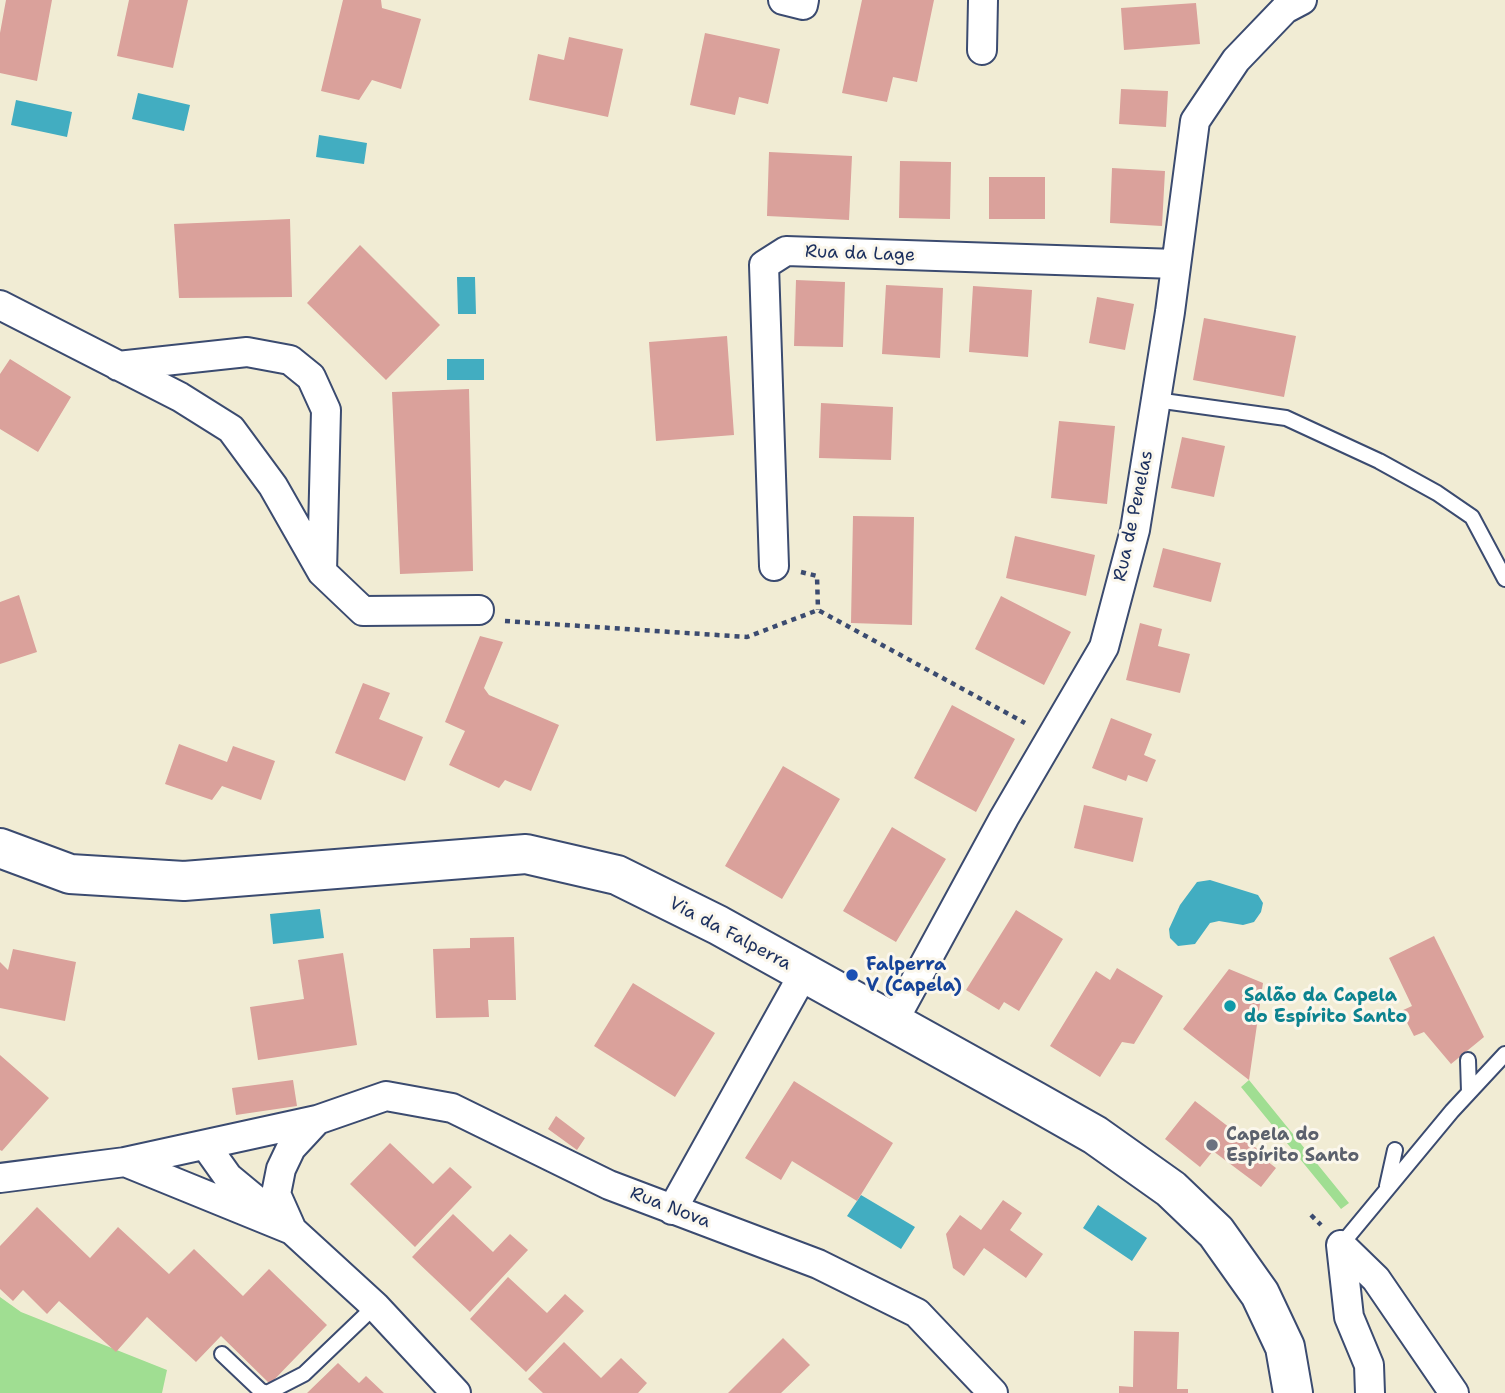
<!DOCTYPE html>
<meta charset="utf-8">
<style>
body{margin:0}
canvas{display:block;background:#f1ecd4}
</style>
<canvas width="1505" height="1393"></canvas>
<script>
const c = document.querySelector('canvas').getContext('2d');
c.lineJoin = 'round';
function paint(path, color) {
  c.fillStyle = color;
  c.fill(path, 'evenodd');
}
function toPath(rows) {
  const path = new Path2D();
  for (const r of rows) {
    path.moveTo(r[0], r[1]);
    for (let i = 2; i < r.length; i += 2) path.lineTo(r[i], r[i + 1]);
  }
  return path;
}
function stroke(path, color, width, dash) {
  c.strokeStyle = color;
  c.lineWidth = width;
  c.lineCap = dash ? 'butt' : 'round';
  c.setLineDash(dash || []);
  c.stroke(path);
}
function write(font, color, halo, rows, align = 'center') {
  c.font = font + ' "Shantell Sans",sans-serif';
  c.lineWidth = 6;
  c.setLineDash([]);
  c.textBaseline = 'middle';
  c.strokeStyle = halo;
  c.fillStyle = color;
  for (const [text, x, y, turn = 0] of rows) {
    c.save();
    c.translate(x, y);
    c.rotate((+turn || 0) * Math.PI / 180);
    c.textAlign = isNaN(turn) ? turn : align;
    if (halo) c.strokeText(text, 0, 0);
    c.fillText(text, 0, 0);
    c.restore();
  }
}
const green = toPath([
 [1249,1080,1349,1203,1341,1209,1241,1087],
 [0,1297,21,1312,167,1370,162,1393,0,1393]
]);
const water = toPath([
 [138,93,190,105,184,131,132,119],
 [16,100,72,112,67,137,11,125],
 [319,135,367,143,364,164,316,157],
 [457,277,475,277,476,314,458,314],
 [447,359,484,359,484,380,447,380],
 [1210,880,1258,895,1263,903,1261,912,1254,922,1243,925,1219,921,1210,923,1195,944,1178,946,1170,938,1169,929,1180,905,1197,882],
 [320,909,324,938,273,944,270,914],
 [861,1195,915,1227,901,1249,847,1216],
 [1098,1205,1147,1238,1132,1261,1083,1228]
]);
const building = toPath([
 [6,0,52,0,37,81,0,73,0,33],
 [129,0,188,0,173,68,117,56],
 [343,0,381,0,382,8,421,19,401,89,372,80,359,100,321,91],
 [862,0,934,0,917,82,893,77,887,102,842,93],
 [1196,3,1200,44,1124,50,1121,8],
 [705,33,780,49,768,104,739,97,735,115,690,105],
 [569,37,623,49,608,117,529,100,538,54,564,60],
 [1121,89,1168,91,1166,127,1119,124],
 [769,152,852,156,849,220,767,216],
 [900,161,951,162,950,219,899,218],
 [1112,168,1165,171,1162,226,1110,223],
 [989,177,1045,177,1045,219,989,219],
 [290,219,292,297,179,298,174,224],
 [360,245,440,325,386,380,307,303],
 [796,280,845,282,843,347,794,346],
 [886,285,943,288,940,358,882,354],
 [973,286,1032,290,1028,357,969,352],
 [1097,297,1134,304,1125,350,1089,343],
 [1204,318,1296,336,1284,397,1193,380],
 [727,336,734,435,656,441,649,342],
 [10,359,71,397,38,452,0,429,0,374],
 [469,389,473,571,400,574,392,392],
 [821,403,893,407,891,460,819,458],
 [1059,421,1115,426,1107,504,1051,498],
 [1182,437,1225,446,1214,497,1171,488],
 [853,516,914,517,912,625,851,623],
 [1015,536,1095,555,1086,596,1006,578],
 [1163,548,1221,563,1211,602,1153,587],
 [19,595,37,652,0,664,0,602],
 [1001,596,1071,632,1044,685,975,649],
 [1140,623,1162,629,1158,646,1190,654,1180,693,1126,680],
 [480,636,503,642,484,688,489,695,559,725,531,791,505,780,499,788,449,765,465,731,445,722],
 [363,683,390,693,379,719,423,737,405,781,335,753],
 [952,705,1015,739,976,812,914,778],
 [1111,718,1152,734,1144,755,1156,760,1147,782,1128,775,1126,781,1092,768],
 [179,744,227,762,233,746,275,761,261,800,222,786,212,800,165,784],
 [783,766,840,799,782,899,725,866],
 [1084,805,1143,818,1133,862,1074,848],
 [892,827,946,859,896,942,843,911],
 [1016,910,1063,939,1019,1011,1004,1002,999,1010,966,990],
 [1434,936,1484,1037,1451,1064,1424,1032,1414,1036,1401,1011,1412,1006,1389,958],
 [514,937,516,1000,488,1000,489,1017,436,1018,433,949,470,948,470,938],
 [13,949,76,962,65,1021,0,1008,0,962,8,970],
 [343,953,357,1045,258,1060,250,1007,304,999,298,960],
 [1117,968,1163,996,1134,1044,1122,1042,1100,1077,1050,1046,1096,971,1110,980],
 [1229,969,1263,983,1249,1080,1183,1029],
 [633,983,715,1033,675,1097,594,1046],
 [0,1055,49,1098,2,1151,0,1150],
 [293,1080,297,1106,236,1115,232,1088],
 [794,1081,893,1143,857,1201,792,1161,781,1180,745,1158],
 [1195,1101,1260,1151,1258,1154,1276,1168,1261,1187,1213,1151,1200,1167,1165,1139],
 [556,1116,585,1138,577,1150,548,1129],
 [390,1143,433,1184,450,1167,472,1187,415,1247,350,1184],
 [1003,1200,1022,1213,1010,1230,1043,1254,1026,1278,984,1248,964,1276,953,1268,946,1234,960,1215,981,1230],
 [37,1207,90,1258,118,1227,169,1274,194,1249,243,1296,269,1269,327,1325,270,1384,221,1336,196,1362,147,1317,116,1352,59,1301,47,1314,23,1290,13,1301,0,1289,0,1246],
 [453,1214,493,1252,510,1234,528,1250,470,1312,412,1257],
 [508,1277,547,1313,565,1294,584,1311,526,1372,470,1319],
 [1134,1331,1179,1332,1177,1389,1188,1389,1188,1393,1119,1393,1119,1386,1133,1387],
 [783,1338,810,1365,781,1393,728,1393],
 [564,1342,601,1378,621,1358,647,1383,638,1393,543,1393,528,1379],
 [338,1363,359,1383,366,1376,384,1393,307,1393]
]);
const path = toPath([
 [801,572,817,576,818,610],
 [505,621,747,637,818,610,1025,723],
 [1311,1215,1321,1225]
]);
const service = toPath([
 [1156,400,1286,418,1379,461,1437,493,1472,517,1505,579],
 [1468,1060,1469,1092],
 [1387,1186,1395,1150],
 [1341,1245,1452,1111,1505,1054],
 [222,1354,261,1391,267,1393,304,1374,375,1306]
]);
const minor = toPath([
 [783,0,803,5,804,0],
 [982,50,983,0],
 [0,305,180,397,231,429,273,486,322,572,363,611,479,610],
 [118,366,247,352,290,360,311,377,326,410,322,572],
 [774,566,764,265,786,251,1176,264],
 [893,1022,1004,818,1104,647,1135,530,1170,312,1195,121,1236,60,1285,9,1302,0],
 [317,1120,386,1096,452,1108,609,1185,818,1264,917,1313,993,1393],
 [317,1120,291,1148,281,1169,276,1194,292,1230,125,1162,317,1120],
 [206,1146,228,1177,292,1230,375,1306,456,1393],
 [0,1178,125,1162],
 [672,1210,804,973],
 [1370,1393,1369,1365,1349,1317,1341,1245,1376,1279,1454,1393]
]);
const secondary = toPath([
 [0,848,70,874,184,881,526,854,617,875,718,925,1035,1101,1095,1135,1171,1189,1216,1232,1260,1294,1285,1347,1293,1393]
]);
const markers = [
 [852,975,7,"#1a4fb4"],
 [1230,1006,7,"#0f9aa8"],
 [1212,1145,7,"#6b7280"]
];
const streetNames = [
 ["Rua da Lage",860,254,2],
 ["Rua de Penelas",1134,516,-78],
 ["Via da Falperra",730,934,28],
 ["Rua Nova",670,1208,21]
];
const transitNames = [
 ["Falperra",866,965],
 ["V (Capela)",866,986]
];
const cultureNames = [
 ["Salão da Capela",1244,996],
 ["do Espírito Santo",1244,1017]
];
const worshipNames = [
 ["Capela do",1226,1135],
 ["Espírito Santo",1226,1156]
];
paint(green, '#a0de92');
paint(water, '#42adc1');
paint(building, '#daa19b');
stroke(service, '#3b4b70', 18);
stroke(minor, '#3b4b70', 32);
stroke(secondary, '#3b4b70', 42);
stroke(path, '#3b4b70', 4.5, [5, 5]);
stroke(service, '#fff', 14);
stroke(minor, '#fff', 28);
stroke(secondary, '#fff', 38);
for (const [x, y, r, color] of markers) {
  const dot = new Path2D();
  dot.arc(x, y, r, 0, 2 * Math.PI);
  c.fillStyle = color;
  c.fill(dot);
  stroke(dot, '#fbf7ec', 2.5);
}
write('18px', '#1b2f5e', '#fbf7ec', streetNames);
write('bold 18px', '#164399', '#fbf7ec', transitNames, 'left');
write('bold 18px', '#0d838f', '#fbf7ec', cultureNames, 'left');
write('bold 18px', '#5b616d', '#fbf7ec', worshipNames, 'left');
</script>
